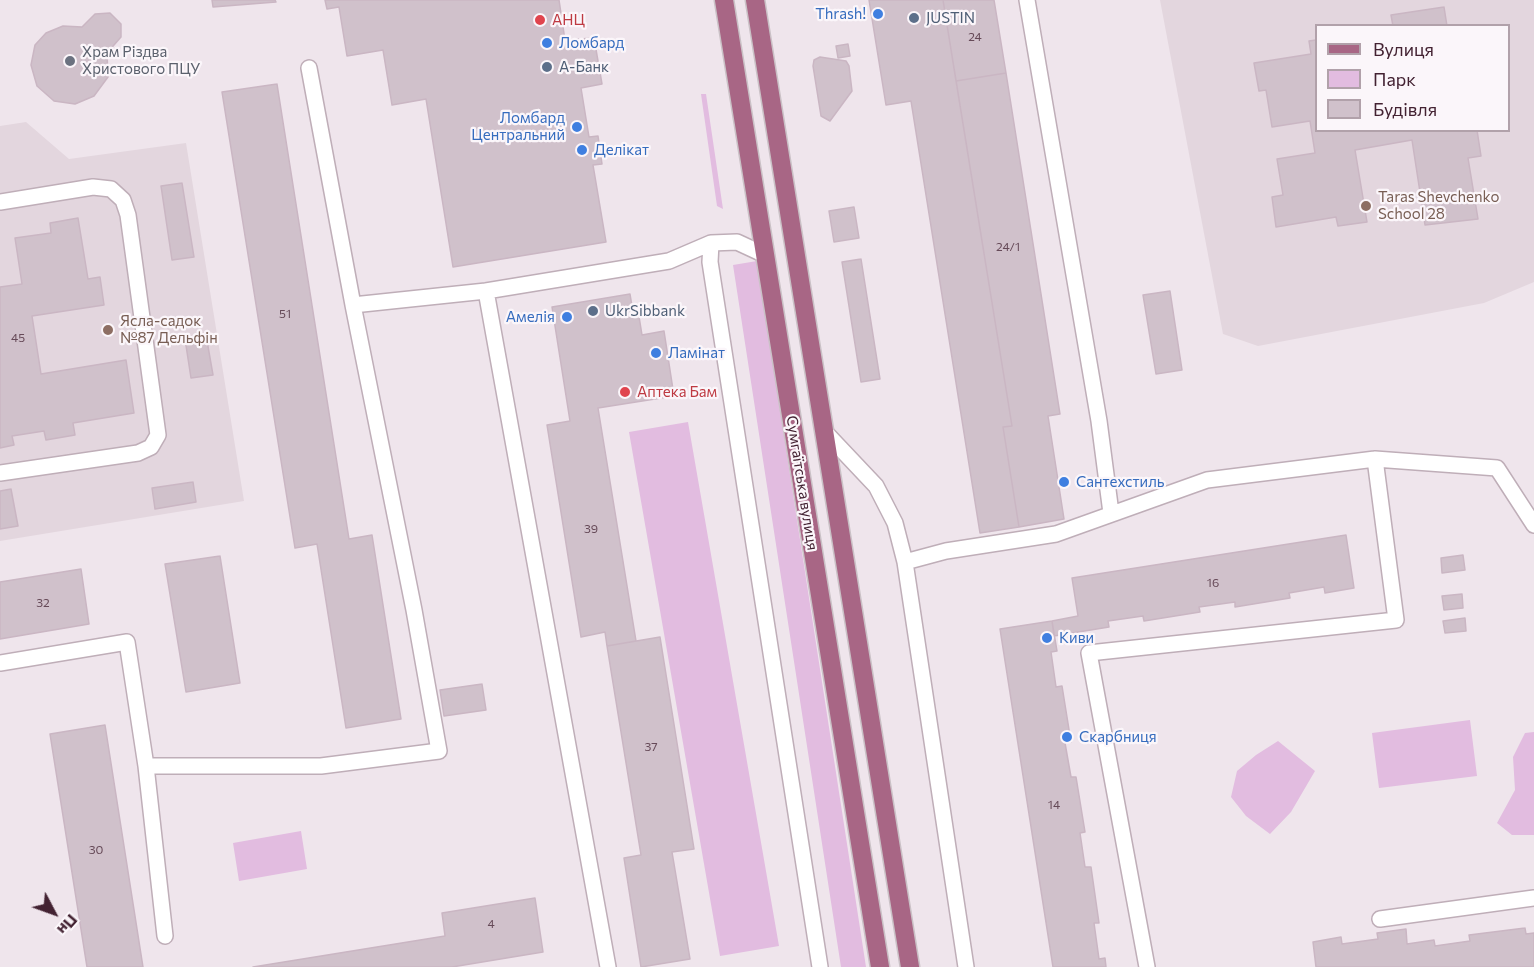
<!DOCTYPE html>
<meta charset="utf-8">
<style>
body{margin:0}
#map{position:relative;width:1534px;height:967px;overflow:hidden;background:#efe5ec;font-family:Commissioner,sans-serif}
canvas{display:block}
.legend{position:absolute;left:1315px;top:24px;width:195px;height:108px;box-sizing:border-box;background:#fbf6fa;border:2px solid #b1a1aa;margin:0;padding:8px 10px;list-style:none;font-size:18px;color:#432232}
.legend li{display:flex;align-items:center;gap:12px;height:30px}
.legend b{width:30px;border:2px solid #b1a1aa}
.north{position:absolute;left:24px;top:883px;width:60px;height:60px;-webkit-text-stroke:4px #fbf6fa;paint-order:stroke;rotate:131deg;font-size:16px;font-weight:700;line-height:24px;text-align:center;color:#432232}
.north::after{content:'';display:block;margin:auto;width:21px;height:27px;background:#432232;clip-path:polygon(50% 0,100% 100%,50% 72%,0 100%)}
</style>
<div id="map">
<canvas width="1534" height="967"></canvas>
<ul class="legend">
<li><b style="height:8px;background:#a86685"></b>Вулиця</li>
<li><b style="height:16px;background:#e2bce0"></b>Парк</li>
<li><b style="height:16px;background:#d0c1cb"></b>Будівля</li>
</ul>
<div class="north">Пн</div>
</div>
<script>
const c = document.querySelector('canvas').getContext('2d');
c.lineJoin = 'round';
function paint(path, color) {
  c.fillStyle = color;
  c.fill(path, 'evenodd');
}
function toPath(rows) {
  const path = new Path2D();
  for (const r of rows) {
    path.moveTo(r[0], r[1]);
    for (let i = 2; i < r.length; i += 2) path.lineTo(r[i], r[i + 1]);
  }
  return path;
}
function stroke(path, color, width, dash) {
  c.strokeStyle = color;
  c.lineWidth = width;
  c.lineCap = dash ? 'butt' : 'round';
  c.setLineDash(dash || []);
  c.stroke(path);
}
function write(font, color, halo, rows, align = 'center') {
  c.font = font + ' Commissioner,sans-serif';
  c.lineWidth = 4.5;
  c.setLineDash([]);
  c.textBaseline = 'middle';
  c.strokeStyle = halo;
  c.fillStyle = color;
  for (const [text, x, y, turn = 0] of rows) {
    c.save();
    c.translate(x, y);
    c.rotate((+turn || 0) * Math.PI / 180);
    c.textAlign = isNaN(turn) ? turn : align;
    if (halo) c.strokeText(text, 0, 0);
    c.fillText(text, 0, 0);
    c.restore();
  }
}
const built = toPath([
 [1160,0,1534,0,1534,282,1484,303,1258,346,1223,334],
 [1316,26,1508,26,1508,130,1316,130],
 [26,122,69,159,186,143,244,501,0,541,0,126]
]);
const green = toPath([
 [701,94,706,94,723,209,717,206],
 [757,261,866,967,841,967,733,265],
 [688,422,779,946,720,956,629,432],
 [1470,720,1477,776,1379,788,1372,733],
 [1534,732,1534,835,1512,835,1497,823,1515,790,1513,757,1525,733],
 [1278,741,1315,771,1291,812,1270,834,1246,816,1231,797,1237,771,1256,755],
 [301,831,307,869,239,881,233,843]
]);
const building = toPath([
 [212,0,275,0,276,2,213,7,212,0],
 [325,0,559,0,565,40,594,38,602,84,581,88,589,137,598,136,602,164,593,165,606,242,453,267,426,99,392,105,383,50,347,56,339,7,327,9,325,0],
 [869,0,943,0,1012,426,1003,427,1019,527,980,533,911,101,886,105,869,0],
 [943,0,994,0,1006,73,956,81,943,0],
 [1444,7,1447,26,1393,26,1391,15,1444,7],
 [110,13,121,24,121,37,107,53,108,77,94,96,75,104,54,101,37,86,31,65,35,45,46,33,63,26,82,27,95,14,110,13],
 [1316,40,1316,130,1477,130,1481,156,1468,158,1478,219,1425,225,1412,140,1355,150,1367,222,1338,226,1336,217,1276,227,1272,197,1283,195,1277,159,1315,153,1310,121,1272,127,1266,90,1259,91,1254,63,1311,54,1309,41,1316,40],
 [848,44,850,56,838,58,836,46,848,44],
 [820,57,846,61,849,66,852,91,830,121,821,116,813,66,814,60,820,57],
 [1006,73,1060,414,1048,416,1064,519,1019,527,1003,427,1012,426,956,81,1006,73],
 [277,84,349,539,372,535,401,719,346,728,317,544,295,548,222,92,277,84],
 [182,183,194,257,172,260,161,186,182,183],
 [854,207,859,238,834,242,829,211,854,207],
 [78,218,88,279,100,277,104,305,32,316,41,374,126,360,134,413,73,423,75,435,46,440,44,431,12,436,14,445,0,448,0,287,22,284,15,238,51,233,50,223,78,218],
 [861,259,880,379,861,382,842,262,861,259],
 [1170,291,1182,370,1156,374,1143,295,1170,291],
 [630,294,632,306,637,304,642,335,664,331,674,396,598,408,636,641,607,646,605,632,581,637,547,425,570,421,552,307,630,294],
 [206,335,213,375,191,378,185,339,206,335],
 [193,482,196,502,155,509,152,488,193,482],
 [11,489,18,526,0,529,0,491,11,489],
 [1346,535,1354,588,1325,593,1324,587,1289,593,1290,598,1235,607,1235,602,1199,607,1200,612,1144,621,1143,616,1108,621,1109,627,1054,636,1052,621,1078,616,1072,578,1346,535],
 [1463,555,1465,570,1442,573,1441,558,1463,555],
 [220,556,240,683,186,692,165,564,220,556],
 [81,569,89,624,0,639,0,582,81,569],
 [1462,594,1463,608,1444,610,1442,596,1462,594],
 [1465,618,1466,631,1445,633,1443,621,1465,618],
 [1052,621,1057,651,1051,652,1056,687,1062,686,1071,742,1065,743,1071,777,1076,777,1085,832,1080,833,1085,867,1091,867,1099,923,1094,923,1099,959,1105,958,1106,967,1053,967,1000,629,1052,621],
 [660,637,694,849,672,852,690,959,641,967,624,858,641,855,607,646,660,637],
 [482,684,486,710,444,716,440,690,482,684],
 [105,725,143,967,87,967,50,734,105,725],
 [535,898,543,952,452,967,253,967,445,936,442,913,535,898],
 [1525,928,1526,934,1534,933,1534,967,1316,967,1313,942,1341,937,1342,944,1378,939,1377,933,1406,929,1407,944,1434,940,1435,946,1470,941,1469,935,1525,928]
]);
const lane = toPath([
 [1027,0,1099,421,1111,513],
 [309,68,353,305],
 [0,202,93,187,111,189,123,200,128,215,158,435,151,447,138,453,0,473],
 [711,243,710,262,820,967],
 [486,291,608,967],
 [824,431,876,486,895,523,905,562,966,967],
 [905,562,946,551,1056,534,1207,480,1375,459,1497,468,1534,525],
 [0,663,127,642,146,766,165,936],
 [146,766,321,766,439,751,414,610,353,305,486,291,669,261,711,243,737,242,765,255],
 [1380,919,1534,898],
 [1147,967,1089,653,1396,620,1375,459]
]);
const primary = toPath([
 [724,0,880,967],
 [755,0,910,967]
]);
const markers = [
 [878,14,6,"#3f7fe0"],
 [914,18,6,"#5c6f8a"],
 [540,20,6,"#e0444e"],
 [547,43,6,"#3f7fe0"],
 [70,61,6,"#6b7280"],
 [547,67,6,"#5c6f8a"],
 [577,127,6,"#3f7fe0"],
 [582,150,6,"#3f7fe0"],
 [1366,206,6,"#8d6e63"],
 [593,311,6,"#5c6f8a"],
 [567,317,6,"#3f7fe0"],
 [108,330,6,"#8d6e63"],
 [656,353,6,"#3f7fe0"],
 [625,392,6,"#e0444e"],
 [1064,482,6,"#3f7fe0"],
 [1047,638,6,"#3f7fe0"],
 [1067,737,6,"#3f7fe0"]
];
const numberNames = [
 ["24",975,37],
 ["24/1",1008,247],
 ["51",285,314],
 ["45",18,338],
 ["39",591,529],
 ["16",1213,583],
 ["32",43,603],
 ["37",651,747],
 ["14",1054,805],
 ["30",96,850],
 ["4",491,924]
];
const shopNames = [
 ["Thrash!",866,14,"right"],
 ["Ломбард",559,43],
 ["Ломбард",565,118,"right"],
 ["Центральний",565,135,"right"],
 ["Делікат",594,150],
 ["Амелія",555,317,"right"],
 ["Ламінат",668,353],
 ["Сантехстиль",1076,482],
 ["Киви",1059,638],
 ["Скарбниця",1079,737]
];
const serviceNames = [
 ["JUSTIN",926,18],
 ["А-Банк",559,67],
 ["UkrSibbank",605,311]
];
const healthNames = [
 ["АНЦ",552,20],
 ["Аптека Бам",637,392]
];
const worshipNames = [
 ["Храм Різдва",82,52],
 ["Христового ПЦУ",82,69]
];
const educationNames = [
 ["Taras Shevchenko",1378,197],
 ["School 28",1378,214],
 ["Ясла-садок",120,321],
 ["№87 Дельфін",120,338]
];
const streetNames = [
 ["Сумгаїтська вулиця",802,483,81]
];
paint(built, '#e3d6de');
paint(green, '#e2bce0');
paint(building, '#d0c1cb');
stroke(building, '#cab6c3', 1.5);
stroke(lane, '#bfaeb8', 18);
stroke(primary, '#cac1c6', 21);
stroke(lane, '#fff', 15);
stroke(primary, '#a86685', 18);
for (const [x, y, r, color] of markers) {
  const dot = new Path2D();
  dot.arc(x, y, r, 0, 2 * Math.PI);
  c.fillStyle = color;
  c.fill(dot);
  stroke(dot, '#fbf6fa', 2);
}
write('12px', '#664a58', null, numberNames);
write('15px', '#366cbe', '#fbf6fa', shopNames, 'left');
write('15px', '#4e5e75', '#fbf6fa', serviceNames, 'left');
write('15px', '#be3a42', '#fbf6fa', healthNames, 'left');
write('15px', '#5b616d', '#fbf6fa', worshipNames, 'left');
write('15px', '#785e54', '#fbf6fa', educationNames, 'left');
write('15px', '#432232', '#fbf6fa', streetNames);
</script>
